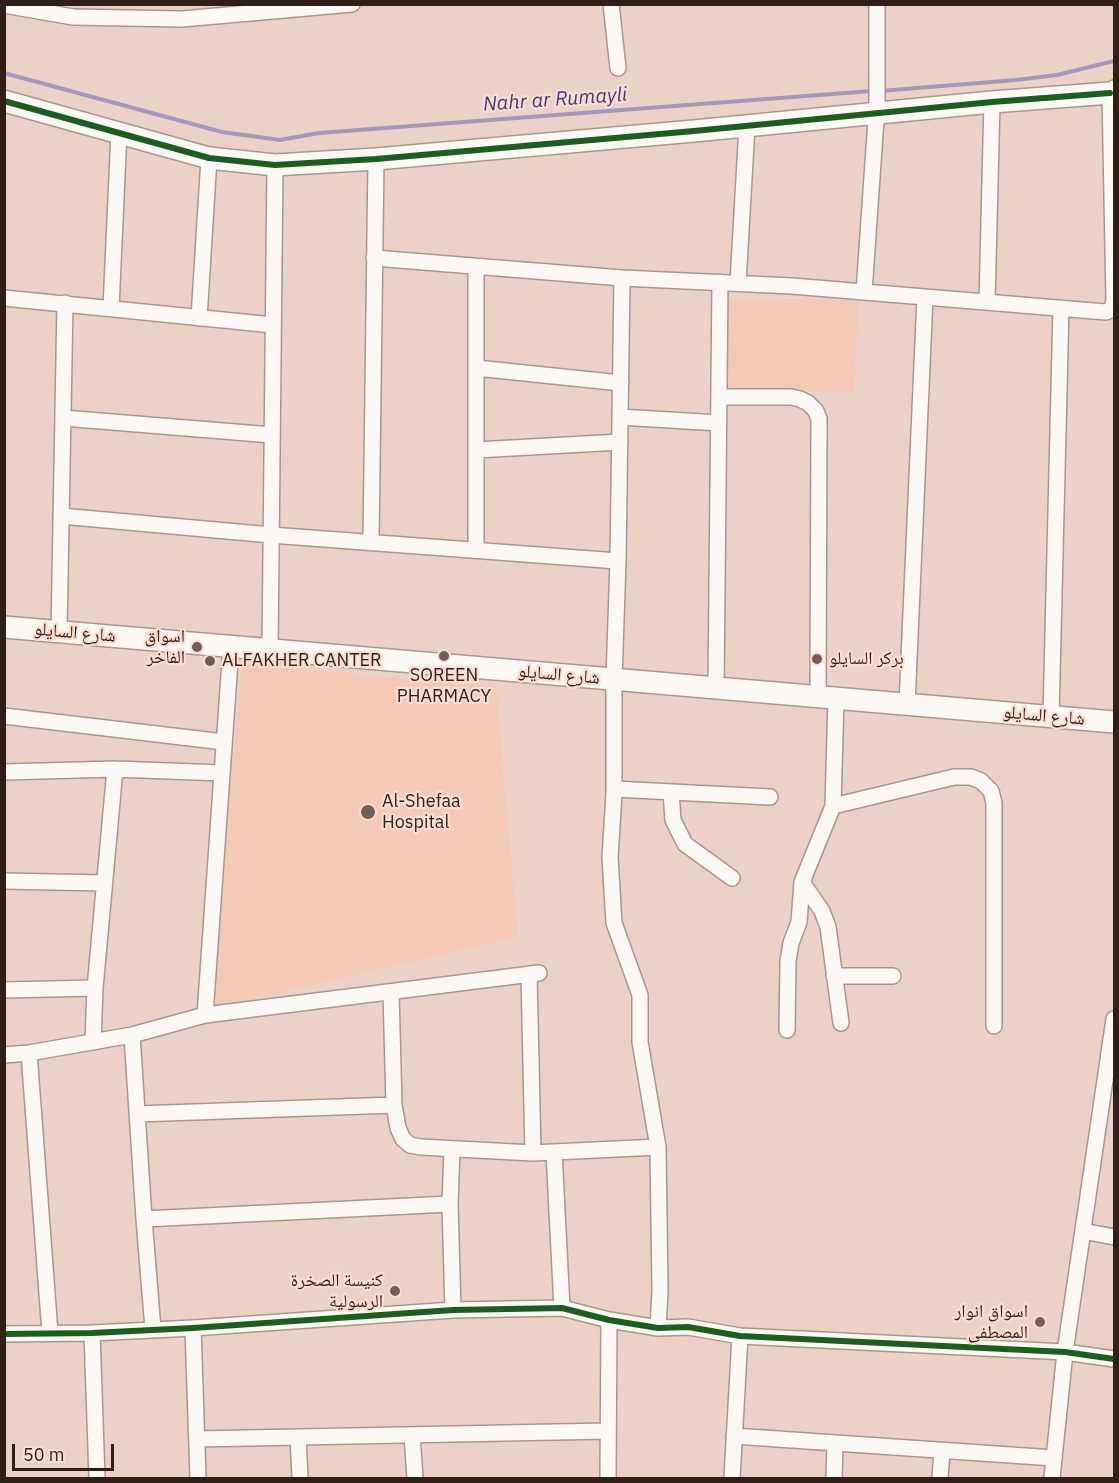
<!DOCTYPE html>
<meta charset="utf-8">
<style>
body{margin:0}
#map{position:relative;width:1119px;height:1483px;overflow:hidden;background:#ecd2c6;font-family:"IBM Plex Sans",sans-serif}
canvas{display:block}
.frame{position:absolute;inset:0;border:6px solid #301f17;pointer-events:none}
.scale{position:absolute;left:12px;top:1444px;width:102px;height:27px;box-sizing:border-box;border:3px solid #301f17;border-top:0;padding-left:8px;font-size:18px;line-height:21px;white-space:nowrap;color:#301f17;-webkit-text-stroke:4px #fbded1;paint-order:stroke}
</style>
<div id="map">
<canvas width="1119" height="1483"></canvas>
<div class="frame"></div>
<div class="scale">50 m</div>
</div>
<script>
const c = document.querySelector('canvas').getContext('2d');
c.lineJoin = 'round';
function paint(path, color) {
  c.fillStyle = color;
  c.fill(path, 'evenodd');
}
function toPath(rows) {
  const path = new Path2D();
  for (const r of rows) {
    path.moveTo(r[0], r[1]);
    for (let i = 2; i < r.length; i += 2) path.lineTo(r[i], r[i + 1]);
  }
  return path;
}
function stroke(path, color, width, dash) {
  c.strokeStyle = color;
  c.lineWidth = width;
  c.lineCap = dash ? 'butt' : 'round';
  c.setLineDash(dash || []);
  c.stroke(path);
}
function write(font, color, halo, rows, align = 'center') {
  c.font = font + ' "IBM Plex Sans","Noto Naskh Arabic",sans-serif';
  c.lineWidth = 4.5;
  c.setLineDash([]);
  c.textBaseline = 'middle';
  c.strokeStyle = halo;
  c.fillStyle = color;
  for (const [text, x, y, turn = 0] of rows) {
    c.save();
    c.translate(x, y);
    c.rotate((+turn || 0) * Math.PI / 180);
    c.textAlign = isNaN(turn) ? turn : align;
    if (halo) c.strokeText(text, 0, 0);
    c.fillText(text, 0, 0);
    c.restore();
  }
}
const built = toPath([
 [729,298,859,300,854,392,727,388],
 [242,664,496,686,518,937,210,1009]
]);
const stream = toPath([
 [4,73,222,132,280,140,319,133,872,91],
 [880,91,1016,80,1057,75,1114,61]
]);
const street = toPath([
 [611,4,618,68],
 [4,5,73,17,182,19,352,4],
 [374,258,622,278,792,286,1106,312,1112,309,1114,300,1110,93,1114,88],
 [622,278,618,561,614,679,614,794,610,857,614,923,640,995,640,1042,658,1147,660,1291,658,1328],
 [738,283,747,126],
 [864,292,877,105,877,4],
 [4,298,273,325],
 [987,302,992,102],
 [111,308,119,132],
 [199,318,209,158],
 [476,368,621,383],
 [719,397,791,397,800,399,808,403,816,411,819,419,818,696],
 [620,417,719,423],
 [63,418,272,435],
 [476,450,620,442],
 [61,516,271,535,618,561],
 [371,543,376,159],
 [476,550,476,266],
 [59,632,65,303],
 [270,650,275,165],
 [716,688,720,282],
 [907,704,925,297],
 [4,716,224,742],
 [1051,716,1061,308],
 [4,772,115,769,222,773],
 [614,789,770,797],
 [671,792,673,820,685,844,732,878],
 [833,806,954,777,971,777,981,781,991,791,994,803,994,1026],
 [4,881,104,883],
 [802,882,822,911,828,927,841,1023],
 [529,974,533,1153],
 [834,976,893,976],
 [4,990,95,988],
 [391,992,394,1105,398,1128,403,1139,410,1145,421,1147,533,1153,658,1147],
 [205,1015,231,647],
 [787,1030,788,961,791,943,799,922,802,882,833,806,836,698],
 [132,1035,144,1219,153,1329],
 [93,1042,95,988,115,769],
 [29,1053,50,1333],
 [4,1055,29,1053,132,1035,205,1015,539,973],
 [137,1114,394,1105],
 [452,1149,450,1204,453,1310],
 [554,1152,562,1308],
 [144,1219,450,1204],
 [1083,1231,1114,1237],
 [193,1328,198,1478],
 [92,1333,97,1478],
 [4,1334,92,1333,193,1328,453,1310,562,1308,609,1320,658,1328,688,1327,740,1336,1065,1352,1114,1359],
 [412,1435,415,1478],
 [734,1436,1054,1458],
 [298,1437,300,1478],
 [197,1439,607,1431],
 [608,1478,609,1320],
 [732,1478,740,1336],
 [834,1478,835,1443],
 [940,1478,942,1451],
 [1052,1478,1065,1352,1114,1019]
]);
const secondary = toPath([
 [4,101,209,158,275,165,376,159,694,131,992,102,1110,93],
 [4,627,1114,722]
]);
const cycleway = toPath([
 [4,101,209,158,275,165,376,159,694,131,992,102,1110,93],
 [4,1334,92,1333,193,1328,453,1310,562,1308,609,1320,658,1328,688,1327,740,1336,1065,1352,1114,1359]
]);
const markers = [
 [197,647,6,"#725e54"],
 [444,656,6,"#725e54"],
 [817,659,6,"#725e54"],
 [210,661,6,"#725e54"],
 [368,812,8,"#725e54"],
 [395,1291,6,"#725e54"],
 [1040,1322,6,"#725e54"]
];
const streetNames = [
 ["شارع السايلو",75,633,5],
 ["شارع السايلو",559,675,5],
 ["شارع السايلو",1044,716,5]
];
const poiNames = [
 ["اسواق",185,637],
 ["الفاخر",185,658],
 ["بركر السايلو",829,659,"left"],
 ["ALFAKHER CANTER",222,661,"left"],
 ["SOREEN",444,676,"center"],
 ["PHARMACY",444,697,"center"],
 ["Al-Shefaa",382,802,"left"],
 ["Hospital",382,823,"left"],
 ["كنيسة الصخرة",383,1281],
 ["الرسولية",383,1302],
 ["اسواق انوار",1028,1312],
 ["المصطفى",1028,1333]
];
const waterNames = [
 ["Nahr ar Rumayli",555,100,-4]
];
paint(built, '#f4cab7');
stroke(stream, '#a198bb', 4);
stroke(street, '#aa968d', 18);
stroke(secondary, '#aa968d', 24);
stroke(street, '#fcf8f6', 15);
stroke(secondary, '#fcf8f6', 21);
stroke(cycleway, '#1b5e20', 6);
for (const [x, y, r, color] of markers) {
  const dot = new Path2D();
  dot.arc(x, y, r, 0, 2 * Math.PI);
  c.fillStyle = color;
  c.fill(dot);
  stroke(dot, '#fbded1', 2);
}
write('18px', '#301f17', '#fbded1', streetNames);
write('18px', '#301f17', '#fbded1', poiNames, 'right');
write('italic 20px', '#41397e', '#fbded1', waterNames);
</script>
